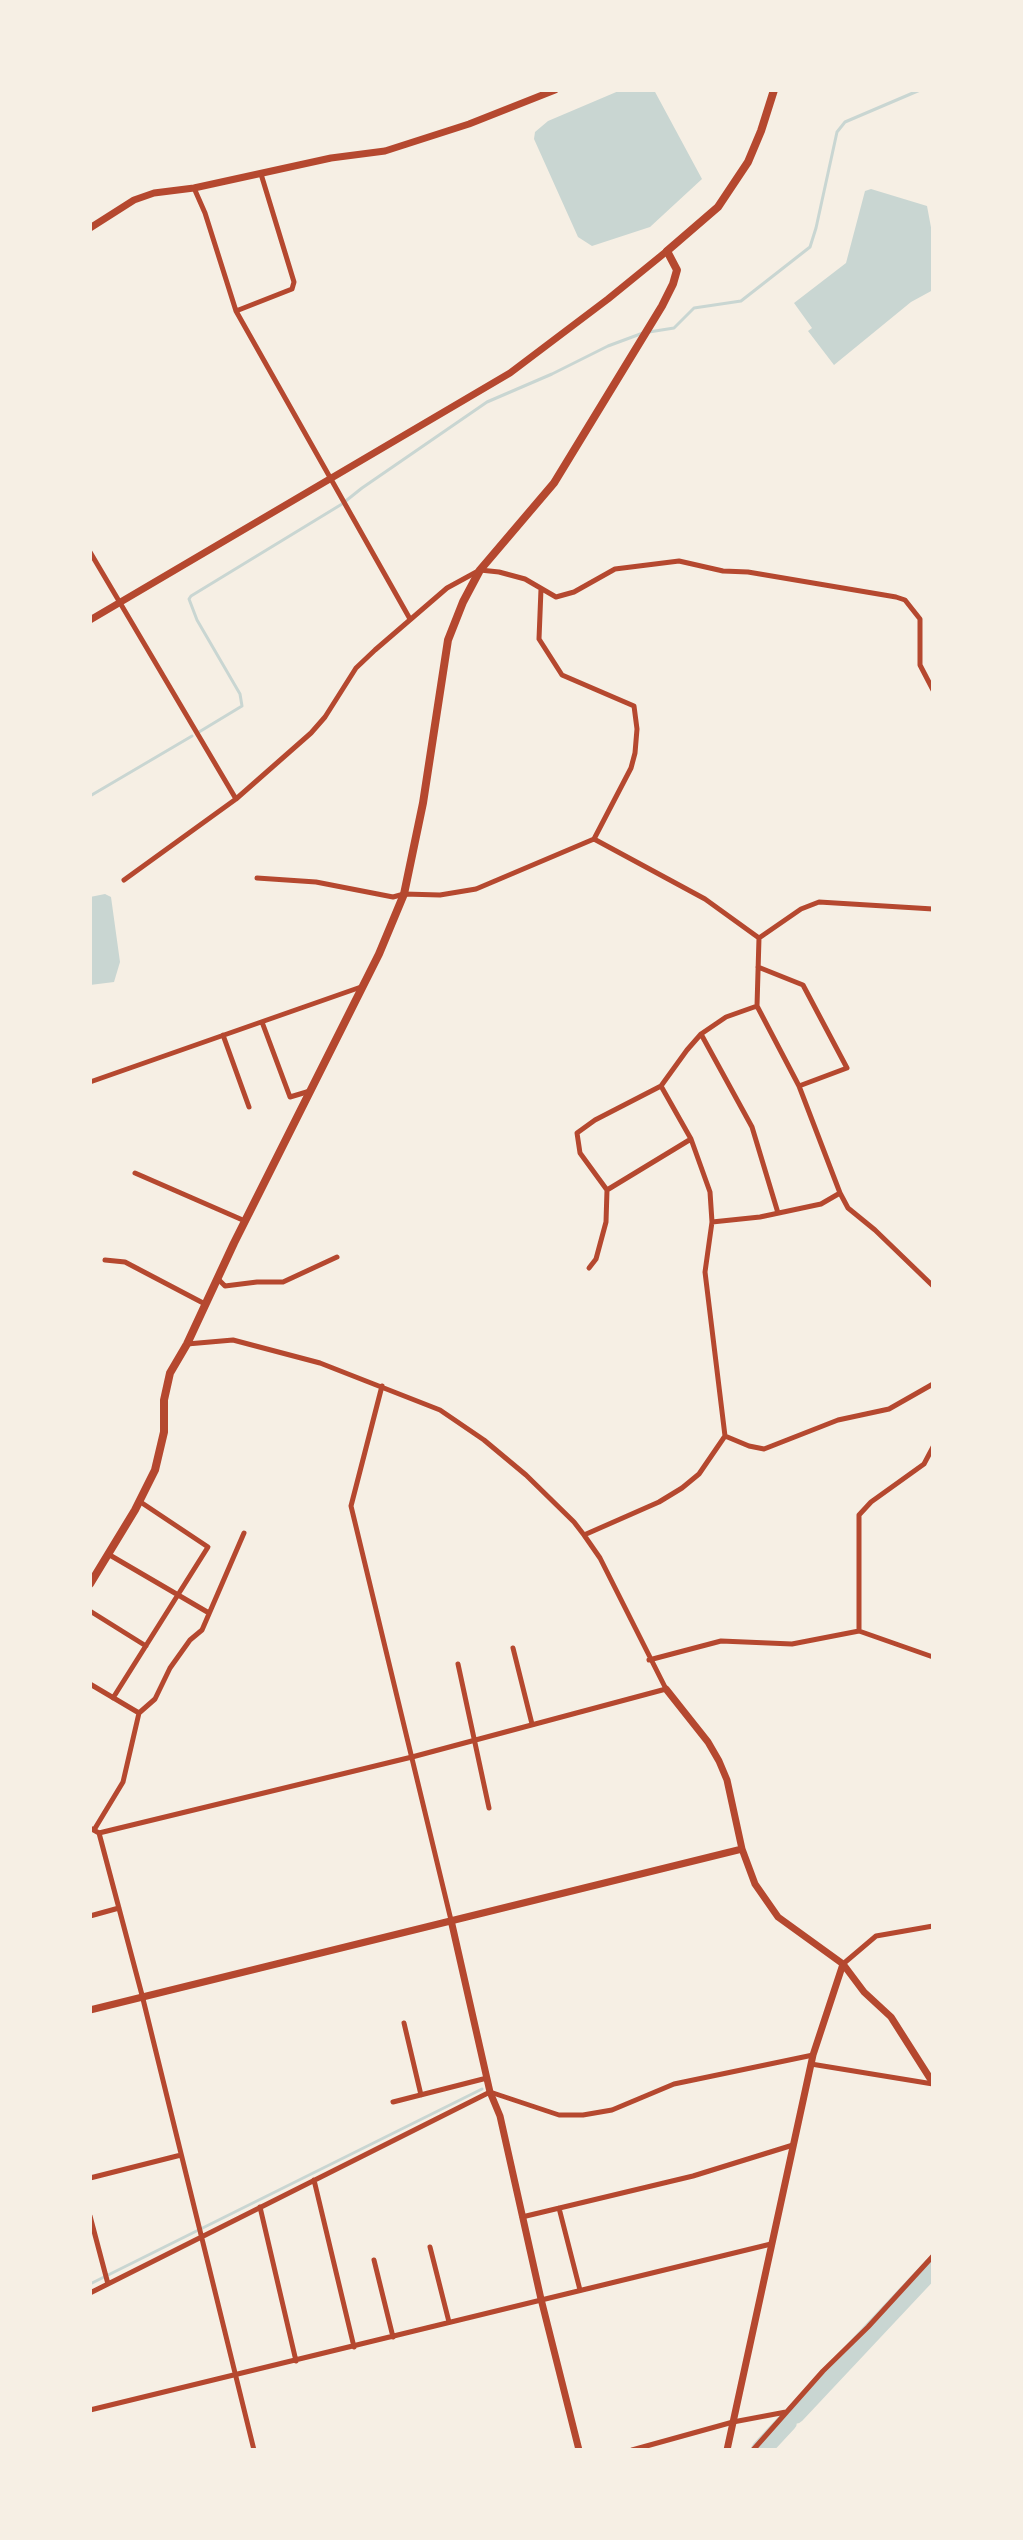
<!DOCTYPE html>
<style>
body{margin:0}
#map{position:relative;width:1023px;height:2540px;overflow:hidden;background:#f6efe4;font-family:"Archivo Narrow",sans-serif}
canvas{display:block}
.frame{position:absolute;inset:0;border:92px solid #f6efe4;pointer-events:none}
</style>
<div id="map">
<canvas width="1023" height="2540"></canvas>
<div class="frame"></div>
</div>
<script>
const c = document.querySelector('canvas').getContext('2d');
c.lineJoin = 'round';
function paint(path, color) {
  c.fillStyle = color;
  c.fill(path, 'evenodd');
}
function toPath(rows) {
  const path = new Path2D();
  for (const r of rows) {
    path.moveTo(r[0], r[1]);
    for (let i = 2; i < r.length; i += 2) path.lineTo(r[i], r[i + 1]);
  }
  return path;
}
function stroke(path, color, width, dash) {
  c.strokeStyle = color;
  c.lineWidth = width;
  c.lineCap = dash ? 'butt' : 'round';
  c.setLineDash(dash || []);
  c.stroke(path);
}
const water = toPath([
 [621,90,654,90,702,179,650,227,592,246,578,237,534,139,535,132,548,121],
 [871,189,927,206,933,238,933,290,911,302,834,365,808,331,812,328,794,303,846,263,865,191],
 [105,894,111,897,120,962,114,982,90,985,90,897]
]);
const stream = toPath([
 [649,332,674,328,694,308,741,301,810,247,816,228,837,132,845,122,920,90],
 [199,732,242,706,240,694,197,620,189,599,191,596,342,504,362,488,487,402,552,374,608,346,643,333],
 [90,796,192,736],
 [90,2284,482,2089]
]);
const river = toPath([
 [795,2414,933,2267],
 [761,2450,787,2422]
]);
const minor = toPath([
 [194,188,205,213,236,311,292,289,294,282,261,174],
 [236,311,410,619],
 [90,552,236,799],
 [541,589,539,639,562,675,634,706,637,729,635,753,631,768,594,839],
 [257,878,316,882,393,897,404,894,440,895,476,889,594,839,705,899,759,938],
 [124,880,236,799,311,733,325,717,356,668,375,650,447,588,480,570,499,572,525,579,556,597,574,592,615,569,679,561,723,571,748,572,896,597,905,600,920,619,920,665,933,690],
 [933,909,819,902,801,909,759,938,757,1006,799,1086,840,1193,848,1208,875,1230,933,1286],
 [758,967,803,985,847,1068,799,1086],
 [262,1022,290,1097,310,1091],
 [701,1034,752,1127,778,1213],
 [223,1035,249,1107],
 [90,1082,361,987],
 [691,1139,607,1190,580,1153,577,1133,595,1120,661,1086,687,1050,701,1034,726,1017,757,1006],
 [135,1173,245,1221],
 [712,1222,760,1217,821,1204,840,1193],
 [105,1260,125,1262,205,1304],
 [589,1268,596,1259,606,1222,607,1190],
 [217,1278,225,1286,257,1282,283,1282,337,1257],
 [382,1386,351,1506,451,1920],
 [725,1436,749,1446,764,1449,838,1420,889,1409,933,1384],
 [584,1535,659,1502,682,1488,699,1474,725,1436,705,1272,712,1222,710,1192,691,1139,661,1086],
 [108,1554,209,1613],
 [90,1611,146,1646],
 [859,1631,859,1515,871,1502,924,1464,933,1447],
 [513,1648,532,1724],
 [649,1660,721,1641,792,1644,859,1631,933,1657],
 [458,1664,489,1808],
 [90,1684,139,1713],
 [113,1698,208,1547,139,1501],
 [90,1828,99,1833,412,1757,666,1689,600,1558,584,1535,574,1522,526,1475,484,1440,440,1410,320,1363,233,1340,187,1344],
 [94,1830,123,1782,139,1713,155,1699,170,1668,190,1640,202,1630,244,1533],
 [99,1833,142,1995,254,2450],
 [90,1916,119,1908],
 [843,1964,876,1936,933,1926],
 [404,2023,421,2095],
 [811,2064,933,2084],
 [393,2102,487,2078],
 [90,2178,181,2155],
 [314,2180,354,2347],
 [260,2207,296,2361],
 [559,2208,580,2290],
 [90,2216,108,2284],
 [522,2217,693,2176,793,2145],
 [430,2247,449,2322],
 [374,2260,393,2337],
 [90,2293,490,2092,559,2115,583,2115,612,2110,674,2084,813,2055],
 [90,2410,771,2244],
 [632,2450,733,2422,786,2412],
 [753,2450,823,2371,868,2327,933,2256]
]);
const tertiary = toPath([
 [90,228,134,200,154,193,194,188,331,158,385,151,469,124,555,90],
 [90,620,510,373,608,299,667,251],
 [666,1689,708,1742,719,1761,727,1780,742,1849,755,1884,778,1917,843,1964,864,1992,891,2017,933,2083],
 [451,1920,490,2092,500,2116,541,2299,579,2450],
 [90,2010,742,1849],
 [727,2450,813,2055,843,1964]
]);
const secondary = toPath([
 [90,1584,135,1510,155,1470,164,1432,164,1400,170,1373,187,1344,234,1243,379,954,404,894,423,803,448,640,463,602,480,570,554,483,662,306,673,284,677,270,667,251,718,207,748,162,761,131,774,90]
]);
paint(water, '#c9d6d2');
stroke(stream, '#c9d6d2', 3);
stroke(river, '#c9d6d2', 20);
stroke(minor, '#b5482f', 5);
stroke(tertiary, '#b5482f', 7);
stroke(secondary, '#b5482f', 8);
</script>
